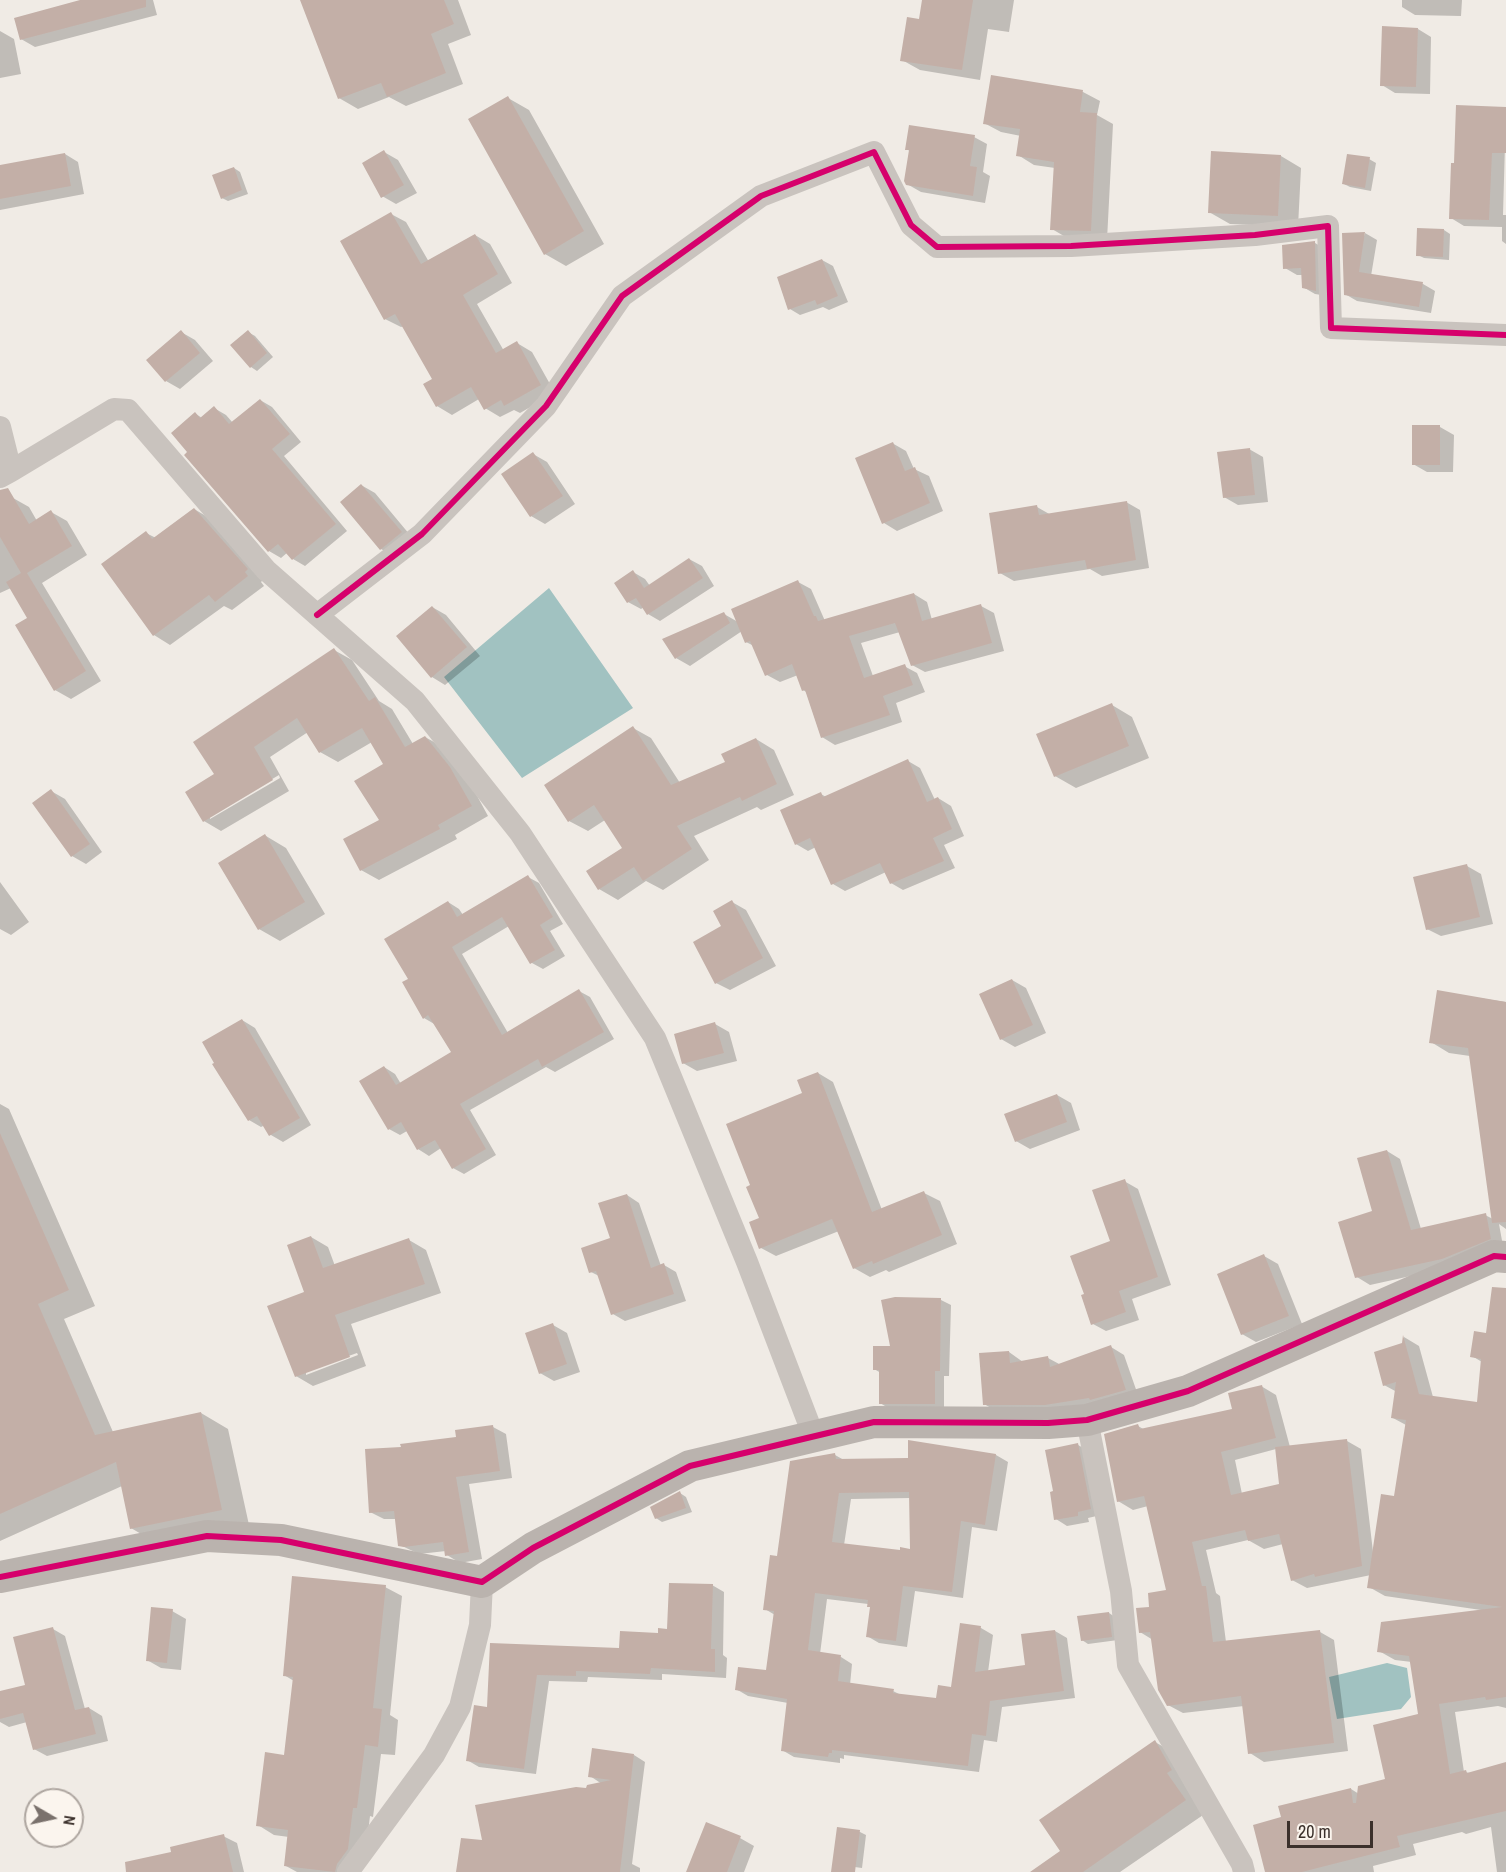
<!DOCTYPE html>
<style>
body{margin:0}
#map{position:relative;width:1506px;height:1872px;overflow:hidden;background:#f0ebe5;font-family:"Archivo Narrow",sans-serif}
canvas{display:block}
.north{position:absolute;left:24px;top:1788px;width:60px;height:60px;box-sizing:border-box;background:#fbf5ee;border:2px solid #aea6a0;border-radius:50%;rotate:99deg;font-size:16px;font-weight:700;line-height:24px;text-align:center;color:#3b302b}
.north::after{content:'';display:block;margin:auto;width:21px;height:27px;background:#7a716c;clip-path:polygon(50% 0,100% 100%,50% 72%,0 100%)}
.scale{position:absolute;left:1287px;top:1821px;width:86px;height:27px;box-sizing:border-box;border:3px solid #3b302b;border-top:0;padding-left:8px;font-size:18px;line-height:21px;white-space:nowrap;color:#3b302b;-webkit-text-stroke:4px #fbf5ee;paint-order:stroke}
</style>
<div id="map">
<canvas width="1506" height="1872"></canvas>
<div class="north">N</div>
<div class="scale">20 m</div>
</div>
<script>
const c = document.querySelector('canvas').getContext('2d');
c.lineJoin = 'round';
function paint(path, color) {
  c.fillStyle = color;
  c.fill(path, 'evenodd');
}
function toPath(rows) {
  const path = new Path2D();
  for (const r of rows) {
    path.moveTo(r[0], r[1]);
    for (let i = 2; i < r.length; i += 2) path.lineTo(r[i], r[i + 1]);
  }
  return path;
}
function stroke(path, color, width, dash) {
  c.strokeStyle = color;
  c.lineWidth = width;
  c.lineCap = dash ? 'butt' : 'round';
  c.setLineDash(dash || []);
  c.stroke(path);
}
const water = toPath([
 [549,588,633,708,522,778,444,677],
 [1387,1663,1407,1668,1411,1697,1401,1709,1337,1719,1329,1677]
]);
const shadow = toPath([
 [81,0,153,0,157,15,35,47,21,39],
 [301,0,458,0,471,35,448,44,463,84,406,106,389,97,358,109,339,98],
 [923,0,1014,0,1009,32,988,29,980,80,920,70,902,60,920,21],
 [1402,0,1462,0,1461,16,1415,15,1402,7],
 [1418,29,1431,37,1430,94,1395,93,1382,85],
 [0,31,14,39,21,74,0,78],
 [992,77,1083,92,1100,101,1097,115,1113,124,1107,240,1069,239,1052,229,1055,168,1034,165,1018,155,1021,136,1001,132,984,123],
 [508,98,529,110,604,244,566,266,545,254],
 [1506,108,1503,215,1506,215,1506,244,1502,241,1502,227,1464,226,1451,218],
 [974,137,987,144,983,172,990,176,985,203,921,192,907,184,910,151,906,149],
 [384,152,398,160,417,193,396,204,382,196],
 [65,154,78,162,84,194,0,210,0,166],
 [1281,156,1301,168,1298,227,1230,224,1209,212],
 [1369,159,1376,163,1371,191,1350,187,1344,184],
 [234,168,240,172,248,194,228,201,222,198],
 [391,214,406,222,429,262,475,235,490,244,512,283,477,304,504,351,517,343,532,352,555,393,520,413,514,410,500,417,485,408,479,399,452,415,437,406,434,379,404,326,401,327,385,319],
 [1444,230,1450,234,1449,260,1424,258,1418,255],
 [1365,233,1377,240,1371,276,1423,284,1435,291,1431,313,1357,301,1345,294],
 [1315,243,1327,250,1328,296,1315,294,1303,287,1303,275,1297,275,1285,268],
 [822,260,833,266,848,302,829,310,823,307,800,315,790,309],
 [181,332,195,340,213,361,180,389,166,381],
 [248,332,255,336,273,357,257,371,251,367],
 [260,400,272,407,301,442,284,456,347,531,305,566,293,559,288,552,281,558,269,551,196,414,202,418,214,408,226,415,233,423],
 [1440,427,1454,435,1453,472,1427,472,1413,464],
 [892,443,906,451,914,469,929,476,943,511,897,531,884,523],
 [1249,449,1263,457,1268,502,1238,505,1224,497],
 [533,454,547,462,575,504,545,524,531,516,503,474],
 [361,485,375,493,415,541,394,556,381,549],
 [13,498,29,507,37,521,51,512,67,521,87,555,42,583,101,681,71,699,55,690,29,619,11,588,0,593,0,506],
 [1126,502,1140,510,1149,568,1102,576,1090,569,1014,581,1000,573,1037,507,1051,515],
 [194,509,211,519,263,580,261,582,264,586,232,610,224,606,170,645,154,635,146,533,156,538],
 [689,559,702,566,714,586,660,621,648,614,644,607,641,609,628,602,616,583,633,572,645,579,650,586],
 [798,582,811,589,825,621,914,594,927,602,932,620,981,606,994,613,1004,651,925,672,912,665,900,632,861,643,873,676,904,666,917,673,925,692,896,703,902,722,835,745,822,737,808,693,803,690,798,675,780,682,767,675,754,646,746,642,742,631,690,666,676,658,724,614,738,622],
 [432,607,446,615,480,656,445,685,432,677],
 [334,650,352,660,379,701,392,709,413,744,425,737,443,747,468,779,488,816,455,835,457,839,379,880,361,870,381,821,385,764,372,742,338,762,320,752,308,732,270,757,289,791,221,831,204,821,217,775],
 [279,775,280,778,210,819,210,816],
 [1112,705,1132,717,1149,758,1076,788,1055,776],
 [633,728,651,738,680,783,727,763,756,739,774,750,794,795,761,810,757,807,694,836,709,860,663,890,646,881,618,900,599,889,624,848,605,820,588,831,569,821],
 [908,761,920,768,935,800,938,798,951,806,964,836,944,845,955,868,903,890,891,883,886,872,845,891,833,884,816,847,808,851,796,844,821,794,826,797],
 [51,791,65,799,102,852,86,864,72,856],
 [266,836,286,848,325,914,280,941,259,929],
 [1467,866,1481,874,1493,924,1441,936,1427,929],
 [528,877,539,883,563,924,550,931,565,956,543,969,532,963,509,926,462,954,508,1033,579,991,590,997,614,1039,555,1072,546,1067,470,1110,496,1155,464,1174,453,1168,441,1148,429,1156,418,1149,407,1131,400,1135,389,1129,384,1067,395,1074,401,1084,453,1053,436,1025,424,1018,410,979,448,902,459,909,463,915],
 [0,882,29,922,11,935,0,929],
 [732,902,746,910,776,966,730,990,716,983,723,927],
 [1012,980,1026,988,1046,1033,1015,1047,1001,1039],
 [1438,992,1506,1002,1506,1229,1499,1224,1503,1246,1456,1266,1370,1285,1357,1277,1374,1212,1387,1151,1400,1159,1421,1229,1485,1215,1493,1219,1470,1056,1449,1053,1431,1042],
 [242,1020,255,1028,311,1125,283,1142,271,1135,265,1125,261,1127,249,1120],
 [715,1024,729,1032,737,1061,697,1071,683,1063],
 [818,1073,833,1082,882,1210,924,1193,940,1201,957,1244,889,1272,886,1270,870,1277,854,1268,839,1231,776,1256,761,1248,761,1219,752,1186],
 [1057,1095,1071,1103,1080,1130,1030,1149,1016,1141],
 [0,1104,9,1109,95,1306,64,1319,113,1432,201,1413,228,1429,249,1525,158,1544,131,1528,122,1486,0,1541],
 [1124,1181,1138,1189,1171,1285,1132,1299,1139,1320,1106,1331,1093,1324,1086,1295,1112,1242],
 [627,1195,639,1203,661,1266,664,1265,676,1272,686,1301,625,1321,613,1314,599,1276,591,1272,612,1239],
 [311,1237,328,1247,335,1266,409,1240,426,1250,441,1293,351,1324,366,1366,313,1386,296,1376],
 [357,1353,358,1355,306,1375,306,1371],
 [1264,1256,1278,1264,1302,1324,1256,1342,1242,1334],
 [1506,1294,1506,1708,1498,1706,1455,1712,1464,1772,1470,1773,1506,1766,1506,1872,1497,1872,1491,1827,1466,1834,1462,1832,1413,1844,1416,1855,1373,1866,1374,1872,1266,1872,1283,1818,1351,1789,1359,1794,1387,1780,1419,1716,1412,1662,1395,1660,1379,1651,1481,1610,1385,1596,1369,1587,1371,1575,1307,1588,1292,1580,1283,1544,1264,1549,1248,1540,1206,1550,1216,1593,1220,1596,1226,1642,1320,1632,1334,1640,1348,1751,1264,1762,1250,1753,1244,1706,1183,1713,1168,1705,1153,1640,1140,1632,1151,1608,1168,1592,1148,1506,1133,1510,1118,1501,1138,1426,1145,1430,1234,1410,1261,1386,1276,1395,1290,1447,1347,1441,1361,1449,1373,1552,1396,1498,1406,1425,1393,1418,1397,1392,1384,1385,1403,1345,1404,1337,1419,1346,1433,1397,1478,1404,1482,1362,1472,1356,1487,1334],
 [1276,1449,1280,1485,1242,1494,1235,1460],
 [941,1300,951,1305,949,1376,944,1376,944,1409,890,1409,880,1403,881,1373,874,1369,892,1347],
 [553,1325,567,1333,580,1372,554,1381,540,1373],
 [1111,1347,1124,1355,1139,1398,1105,1407,998,1412,984,1404,1009,1352,1023,1362,1048,1358,1061,1365],
 [493,1427,506,1434,512,1478,469,1484,482,1559,460,1563,447,1555,446,1551,419,1554,400,1545,396,1519,384,1519,370,1512,402,1449,457,1439],
 [1078,1445,1089,1451,1101,1515,1088,1518,1089,1522,1067,1526,1056,1519,1055,1493],
 [835,1455,844,1460,910,1459,996,1455,1008,1462,997,1531,972,1527,963,1598,915,1591,907,1647,879,1643,867,1636,871,1608,868,1604,827,1599,820,1654,841,1657,852,1664,850,1685,893,1691,901,1695,937,1700,952,1689,962,1625,981,1628,993,1635,988,1672,1027,1667,1055,1631,1067,1638,1075,1698,1002,1707,997,1742,984,1740,979,1772,844,1755,844,1759,840,1758,840,1763,794,1757,782,1750,788,1703,748,1696,736,1689,767,1672,775,1615,765,1609,778,1558],
 [911,1498,911,1550,901,1552,844,1545,851,1499],
 [680,1493,686,1497,692,1512,662,1522,656,1518],
 [712,1585,724,1592,723,1655,727,1658,726,1678,662,1674,662,1680,588,1677,587,1682,549,1681,536,1774,479,1767,467,1760,488,1709,491,1644,621,1649,668,1630],
 [385,1587,402,1596,390,1715,398,1720,395,1755,381,1754,373,1817,370,1816,365,1858,355,1872,297,1872,286,1866,289,1837,274,1835,258,1825,285,1756,294,1681,284,1675],
 [172,1611,186,1619,181,1670,161,1668,147,1660],
 [1109,1613,1115,1617,1118,1640,1088,1644,1082,1640],
 [53,1629,65,1636,85,1709,89,1708,102,1716,108,1741,47,1756,34,1749,27,1722,9,1727,0,1722,0,1693,27,1686],
 [1155,1742,1176,1754,1206,1813,1120,1872,1058,1872,1062,1851],
 [634,1755,645,1762,632,1864,640,1868,640,1872,458,1872,483,1842,602,1784,590,1776],
 [706,1824,740,1838,754,1846,744,1872,687,1872],
 [838,1829,860,1832,866,1835,862,1868,840,1865],
 [223,1836,237,1843,244,1872,134,1872,173,1853]
]);
const building = toPath([
 [80,0,146,0,146,7,20,40,14,18],
 [300,0,444,0,454,24,431,34,446,73,387,97,381,83,338,99],
 [922,0,973,0,962,70,900,61,907,17,919,19],
 [1382,26,1418,28,1416,87,1380,86],
 [991,75,1083,90,1080,112,1097,113,1091,231,1050,230,1054,162,1016,156,1020,129,983,124],
 [508,96,584,231,544,255,468,119],
 [1456,105,1506,107,1506,153,1492,153,1489,220,1449,219,1451,163,1454,163],
 [909,125,975,135,970,166,977,167,973,196,906,185,904,181,909,150,905,150],
 [384,150,404,185,381,198,362,163],
 [1211,151,1281,155,1278,216,1208,213],
 [65,153,71,186,0,199,0,165],
 [1347,154,1370,157,1365,188,1342,184],
 [234,167,242,190,221,199,212,175],
 [391,212,421,264,475,234,498,274,463,295,496,353,517,341,541,385,504,406,501,400,484,410,471,387,436,407,423,384,432,379,395,314,384,320,340,241],
 [1417,228,1444,229,1443,257,1416,256],
 [1365,232,1359,272,1423,282,1419,307,1344,295,1342,233],
 [1315,241,1316,291,1302,288,1301,268,1283,269,1282,245],
 [822,259,838,296,817,305,815,300,788,310,777,277],
 [181,330,200,353,165,382,146,360],
 [248,330,267,353,250,368,230,345],
 [260,399,290,434,272,449,336,524,292,560,278,544,268,552,184,455,187,452,171,433,195,412,200,418,214,406,229,424],
 [1412,425,1440,425,1440,465,1412,465],
 [893,442,905,471,915,467,930,503,882,524,855,458],
 [1250,448,1255,495,1223,498,1217,452],
 [533,452,563,496,530,517,501,474],
 [361,484,402,532,380,550,340,502],
 [8,488,29,524,51,510,72,546,27,573,86,671,54,691,15,625,27,618,6,582,21,573,0,537,0,490],
 [1127,501,1136,560,1087,569,1085,560,998,574,989,513,1037,505,1039,515],
 [194,508,248,569,245,572,248,576,215,602,209,595,153,636,101,564,146,531,152,539],
 [689,558,703,578,647,615,636,598,627,603,614,583,633,570,644,588],
 [798,580,814,616,816,616,818,621,914,593,922,621,981,604,992,643,911,666,895,623,849,636,864,678,905,664,913,685,883,696,890,715,821,738,805,690,802,691,792,664,765,676,750,641,745,643,731,609],
 [432,606,467,647,431,678,396,636],
 [724,612,730,623,675,659,662,639],
 [334,648,369,701,375,697,405,747,425,736,450,767,472,806,438,825,440,829,360,871,343,839,379,820,354,781,383,764,362,728,319,753,297,718,254,747,273,780,203,822,185,792,214,774,193,742],
 [1112,703,1129,746,1054,777,1036,734],
 [633,726,671,785,725,762,721,754,756,738,777,784,742,801,740,797,677,826,692,849,643,881,634,867,598,890,586,871,622,848,594,805,568,822,544,785],
 [908,759,927,802,938,797,952,829,933,838,944,861,890,884,880,863,831,885,810,838,795,845,780,810,821,792,823,797],
 [51,789,90,844,71,857,32,803],
 [265,834,305,902,258,930,218,863],
 [1467,864,1480,917,1426,930,1413,877],
 [528,875,553,917,540,925,555,950,530,964,502,917,452,947,502,1035,579,989,604,1032,542,1067,538,1059,460,1104,486,1149,452,1169,435,1140,417,1150,401,1122,388,1130,359,1081,384,1066,396,1085,451,1052,428,1015,423,1019,402,982,408,979,384,939,448,901,457,917],
 [732,900,763,958,715,984,693,942,721,926,713,911],
 [1012,979,1033,1025,1000,1040,979,994],
 [1437,990,1506,1002,1506,1222,1492,1223,1468,1048,1429,1043],
 [242,1019,300,1118,269,1136,257,1116,248,1121,212,1064,214,1063,202,1042],
 [715,1022,724,1053,682,1064,674,1034],
 [818,1072,872,1212,924,1191,942,1235,873,1264,872,1261,853,1269,832,1219,759,1249,749,1222,759,1218,746,1187,750,1185,726,1124,802,1093,797,1080],
 [1057,1094,1067,1122,1015,1142,1004,1114],
 [0,1133,69,1290,38,1304,95,1435,201,1412,222,1510,130,1529,116,1462,0,1514],
 [1387,1150,1411,1230,1486,1213,1491,1239,1442,1259,1355,1278,1338,1222,1372,1211,1357,1158],
 [1125,1179,1158,1277,1119,1291,1126,1312,1091,1325,1081,1295,1084,1294,1070,1256,1110,1241,1092,1190],
 [627,1194,651,1268,664,1263,674,1294,611,1315,596,1271,589,1273,581,1248,610,1238,598,1203],
 [311,1236,323,1268,409,1238,425,1284,335,1315,350,1357,295,1377,267,1306,304,1292,287,1245],
 [1264,1254,1289,1316,1241,1335,1217,1274],
 [1492,1287,1506,1288,1506,1697,1486,1700,1485,1697,1439,1704,1450,1774,1466,1770,1467,1773,1506,1762,1506,1811,1397,1836,1400,1847,1302,1872,1265,1872,1253,1825,1281,1817,1278,1806,1351,1788,1353,1803,1356,1803,1358,1786,1385,1779,1373,1725,1418,1714,1409,1656,1377,1652,1381,1622,1502,1607,1367,1588,1381,1494,1394,1496,1406,1420,1391,1418,1396,1382,1383,1386,1374,1352,1402,1343,1403,1335,1419,1394,1477,1402,1481,1359,1470,1357,1474,1331,1486,1333],
 [895,1297,941,1298,940,1371,935,1371,935,1404,879,1404,879,1370,873,1370,873,1346,890,1346,881,1300],
 [553,1323,567,1364,539,1374,525,1333],
 [1111,1345,1126,1390,1090,1400,1089,1398,1045,1405,983,1405,979,1353,1009,1351,1010,1363,1048,1356,1050,1367],
 [1262,1385,1276,1438,1221,1452,1231,1495,1279,1484,1275,1447,1347,1439,1362,1566,1315,1577,1314,1574,1291,1581,1279,1534,1248,1541,1245,1530,1192,1542,1202,1586,1206,1586,1213,1642,1320,1630,1334,1743,1248,1754,1241,1696,1167,1706,1158,1690,1150,1632,1139,1633,1136,1608,1149,1607,1148,1593,1166,1590,1144,1496,1117,1502,1104,1434,1138,1424,1140,1429,1232,1409,1228,1393],
 [493,1425,500,1471,456,1477,469,1552,445,1556,443,1542,404,1547,398,1546,394,1511,369,1513,365,1449,401,1447,400,1444,456,1437,455,1430],
 [908,1440,996,1454,985,1525,961,1521,952,1592,903,1586,896,1641,866,1637,870,1607,867,1607,868,1600,815,1593,808,1650,841,1655,838,1681,894,1689,893,1693,936,1698,938,1685,951,1687,960,1623,981,1626,975,1672,1025,1665,1021,1634,1055,1630,1064,1691,990,1701,986,1736,972,1734,968,1766,832,1750,832,1753,829,1753,828,1757,781,1751,787,1699,735,1690,738,1667,766,1670,774,1611,763,1610,770,1555,777,1556,790,1461,835,1453,836,1459,908,1458],
 [909,1492,910,1549,900,1547,900,1550,832,1542,839,1493],
 [1078,1443,1091,1509,1078,1512,1078,1516,1054,1520,1050,1492,1053,1491,1045,1450],
 [680,1491,686,1508,655,1519,650,1507],
 [292,1576,386,1585,373,1708,382,1709,378,1747,365,1745,357,1808,353,1808,348,1849,337,1864,335,1872,284,1866,288,1830,256,1826,265,1752,284,1755,293,1677,283,1676],
 [669,1583,713,1584,711,1649,715,1649,715,1672,651,1668,650,1674,576,1671,576,1676,537,1675,524,1769,466,1761,474,1705,487,1707,490,1643,619,1648,620,1631,658,1633,658,1628,667,1629],
 [151,1607,173,1609,167,1663,146,1661],
 [1109,1612,1112,1637,1081,1641,1077,1616],
 [53,1627,75,1710,89,1707,96,1734,33,1750,23,1713,0,1719,0,1691,25,1685,13,1637],
 [1155,1740,1172,1770,1167,1773,1186,1800,1083,1872,1030,1872,1060,1851,1039,1820],
 [592,1748,634,1754,620,1872,456,1872,461,1838,482,1840,475,1805,576,1787,586,1788,587,1785,611,1780,588,1777],
 [706,1822,741,1836,727,1872,686,1872],
 [837,1827,860,1830,855,1872,831,1872],
 [224,1834,233,1872,126,1872,125,1862,171,1852,170,1847]
]);
const street = toPath([
 [0,427,11,471,0,477],
 [11,471,114,409,128,410,266,570,415,701,520,833,655,1038,747,1262,814,1437],
 [317,615,422,534,546,406,622,296,761,196,874,152,911,225,937,247,1071,246,1255,235,1328,226,1331,328,1506,335],
 [1087,1420,1121,1591,1128,1665,1242,1864,1244,1872],
 [348,1872,434,1755,460,1707,480,1625,482,1582]
]);
const secondary = toPath([
 [0,1577,207,1536,281,1540,482,1582,533,1548,690,1466,874,1422,1048,1423,1087,1420,1188,1391,1494,1256,1506,1257]
]);
const cycleway = toPath([
 [317,615,422,534,546,406,622,296,761,196,874,152,911,225,937,247,1071,246,1255,235,1328,226,1331,328,1506,335],
 [0,1577,207,1536,281,1540,482,1582,533,1548,690,1466,874,1422,1048,1423,1087,1420,1188,1391,1494,1256,1506,1257]
]);
paint(water, '#a1c2c1');
paint(shadow, '#0003');
paint(building, '#c3afa7');
stroke(street, '#c9c3be', 22);
stroke(secondary, '#bab3ae', 32);
stroke(cycleway, '#d6006c', 6);
</script>
